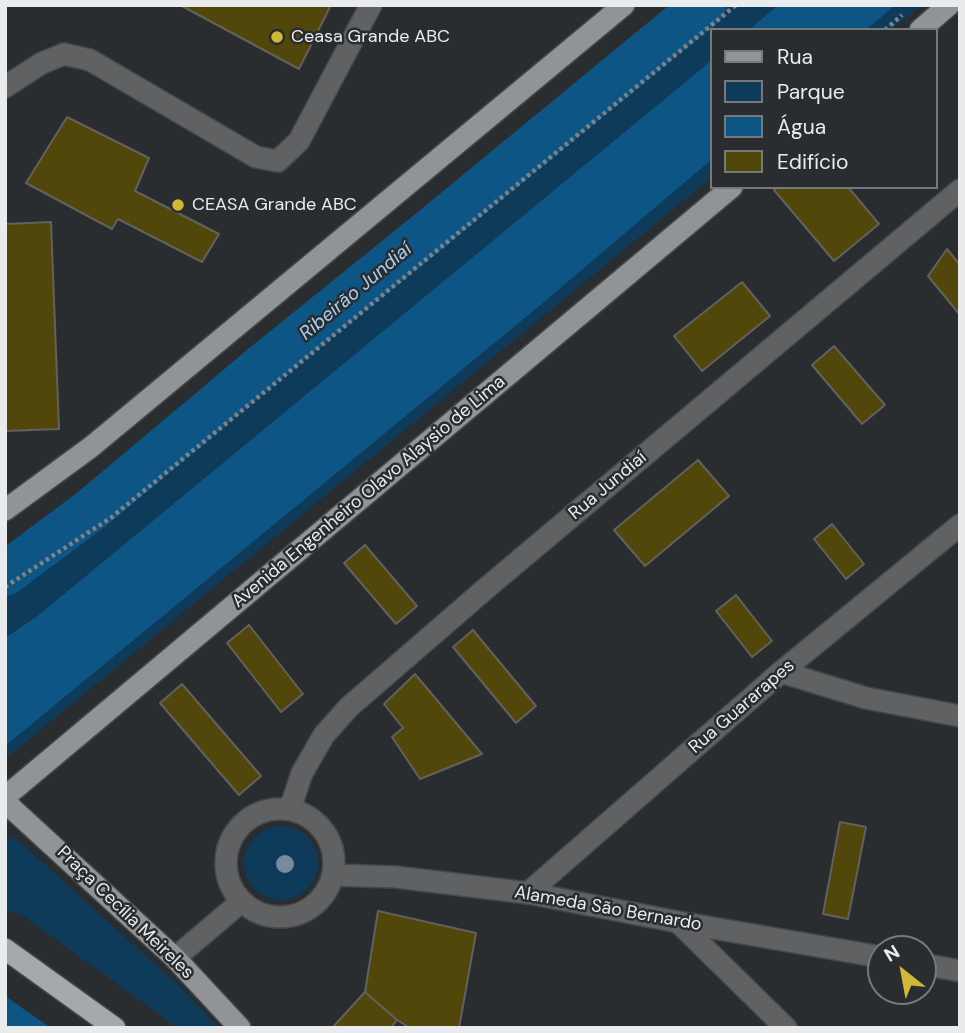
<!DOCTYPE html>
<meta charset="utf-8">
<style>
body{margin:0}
#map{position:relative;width:965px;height:1033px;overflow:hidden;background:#2a2d30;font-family:"DM Sans",sans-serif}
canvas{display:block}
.frame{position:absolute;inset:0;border:7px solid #e9ebed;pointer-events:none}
.legend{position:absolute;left:710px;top:28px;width:228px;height:161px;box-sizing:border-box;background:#2a2d30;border:2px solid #76797c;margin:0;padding:9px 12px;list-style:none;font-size:21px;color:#e9ebed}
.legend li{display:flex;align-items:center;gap:14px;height:35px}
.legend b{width:35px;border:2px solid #76797c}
.north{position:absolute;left:867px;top:935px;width:70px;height:70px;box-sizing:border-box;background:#2a2d30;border:2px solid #76797c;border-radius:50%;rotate:329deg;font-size:19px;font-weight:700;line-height:28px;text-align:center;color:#e9ebed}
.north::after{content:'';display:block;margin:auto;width:24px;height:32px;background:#d0b736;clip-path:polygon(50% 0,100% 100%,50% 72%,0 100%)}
</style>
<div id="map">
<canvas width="965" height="1033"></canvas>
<div class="frame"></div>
<ul class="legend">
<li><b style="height:9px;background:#919497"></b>Rua</li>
<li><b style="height:19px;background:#0f3b5b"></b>Parque</li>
<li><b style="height:19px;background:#0d5584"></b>Água</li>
<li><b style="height:19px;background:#52470b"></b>Edifício</li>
</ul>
<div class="north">N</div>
</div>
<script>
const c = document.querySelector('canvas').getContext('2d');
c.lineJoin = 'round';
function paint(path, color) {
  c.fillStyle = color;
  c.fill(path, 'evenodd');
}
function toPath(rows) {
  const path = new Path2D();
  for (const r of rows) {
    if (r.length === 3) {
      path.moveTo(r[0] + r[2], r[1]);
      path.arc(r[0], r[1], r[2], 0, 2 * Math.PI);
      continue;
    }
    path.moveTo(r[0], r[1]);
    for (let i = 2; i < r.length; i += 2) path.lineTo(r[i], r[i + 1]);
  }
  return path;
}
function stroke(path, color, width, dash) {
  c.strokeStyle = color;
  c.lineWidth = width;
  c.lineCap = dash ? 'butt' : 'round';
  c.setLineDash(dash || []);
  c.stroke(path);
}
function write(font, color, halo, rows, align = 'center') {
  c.font = font + ' "DM Sans",sans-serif';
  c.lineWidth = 5;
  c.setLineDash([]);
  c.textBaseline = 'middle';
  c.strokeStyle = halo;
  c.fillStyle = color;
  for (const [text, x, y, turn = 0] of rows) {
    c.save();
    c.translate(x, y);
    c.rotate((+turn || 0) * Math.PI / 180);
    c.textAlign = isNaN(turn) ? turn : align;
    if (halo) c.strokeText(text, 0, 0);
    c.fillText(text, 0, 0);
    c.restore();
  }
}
const green = toPath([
 [725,5,922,5,892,30,711,30,711,178,5,759,5,594],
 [281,863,37],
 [5,835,21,843,179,986,219,1028,178,1028,21,914,5,912]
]);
const water = toPath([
 [778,5,895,5,866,30,749,30],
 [711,61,711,160,538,307,5,746,5,638,35,618],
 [5,996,51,1028,5,1028]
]);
const river = toPath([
 [5,574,92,509,262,366,423,236,704,5]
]);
const building = toPath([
 [180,5,331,5,299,69,180,5],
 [67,117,149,158,135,191,219,234,202,262,118,219,112,229,26,183,67,117],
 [777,187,848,187,879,224,834,261,774,190,777,187],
 [51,222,59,429,5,431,5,224,51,222],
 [947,249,960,265,960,315,928,276,947,249],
 [742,282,770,316,702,371,674,336,742,282],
 [834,346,885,405,862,424,812,365,834,346],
 [698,460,729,496,645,566,614,530,698,460],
 [832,524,864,564,846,579,814,539,832,524],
 [365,545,417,606,396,624,344,563,365,545],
 [736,595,772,641,752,657,716,611,736,595],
 [249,625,303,694,281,712,227,643,249,625],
 [473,630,536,706,516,723,453,647,473,630],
 [415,674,482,754,420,779,392,737,403,728,384,704,415,674],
 [182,684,261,776,239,795,160,703,182,684],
 [840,822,866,827,848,919,823,914,840,822],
 [378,911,476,933,459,1028,410,1028,397,1020,365,992,378,911],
 [365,992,397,1020,391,1028,332,1028,365,992]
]);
const path = toPath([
 [885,30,902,15],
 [5,587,112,517,736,5]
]);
const minor = toPath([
 [5,87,42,63,64,54,90,60,256,157,278,161,299,141,371,5],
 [781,672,866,698,960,716],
 [290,809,302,773,324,735,349,707,490,585,960,190],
 [280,863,54],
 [333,875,396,877,528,893,678,922,881,957],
 [528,893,781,672,960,525],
 [678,922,786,1028],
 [175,958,242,901],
 [923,964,960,971]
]);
const major = toPath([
 [920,30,949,5],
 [5,510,91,447,624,5],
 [5,797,732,187],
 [5,802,175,958,240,1028]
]);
const highway = toPath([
 [5,949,115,1028]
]);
const trees = [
 [285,864]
];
const markers = [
 [277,37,7,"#d0b736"],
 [178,205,7,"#d0b736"]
];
const poiNames = [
 ["Ceasa Grande ABC",291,37],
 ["CEASA Grande ABC",192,205]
];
const streetNames = [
 ["Rua Jundiaí",608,486,-40],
 ["Avenida Engenheiro Olavo Alaysio de Lima",369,492,-40],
 ["Rua Guararapes",742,707,-41],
 ["Alameda São Bernardo",608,909,10],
 ["Praça Cecília Meireles",125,913,44]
];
const waterNames = [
 ["Ribeirão Jundiaí",356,292,-40]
];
paint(green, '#0f3b5b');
paint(water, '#0d5584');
stroke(river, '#0d5584', 44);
paint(building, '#52470b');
stroke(building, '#62615d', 2);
stroke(minor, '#45484a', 24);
stroke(major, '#45484a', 24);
stroke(highway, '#45484a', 24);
stroke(path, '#808285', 4.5, [3.5, 3.5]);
stroke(minor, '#5f6162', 21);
stroke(major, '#919497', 21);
stroke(highway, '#a5a8ac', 21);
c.fillStyle = '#748b9f';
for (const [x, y] of trees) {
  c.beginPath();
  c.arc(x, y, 9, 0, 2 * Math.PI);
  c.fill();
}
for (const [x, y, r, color] of markers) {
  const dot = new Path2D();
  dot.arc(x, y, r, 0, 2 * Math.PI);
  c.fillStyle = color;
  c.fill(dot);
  stroke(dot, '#2a2d30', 2.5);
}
write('18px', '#e9ebed', '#2a2d30', poiNames, 'left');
write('18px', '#e9ebed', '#2a2d30', streetNames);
write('italic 19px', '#a7cff0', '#2a2d30', waterNames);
</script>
